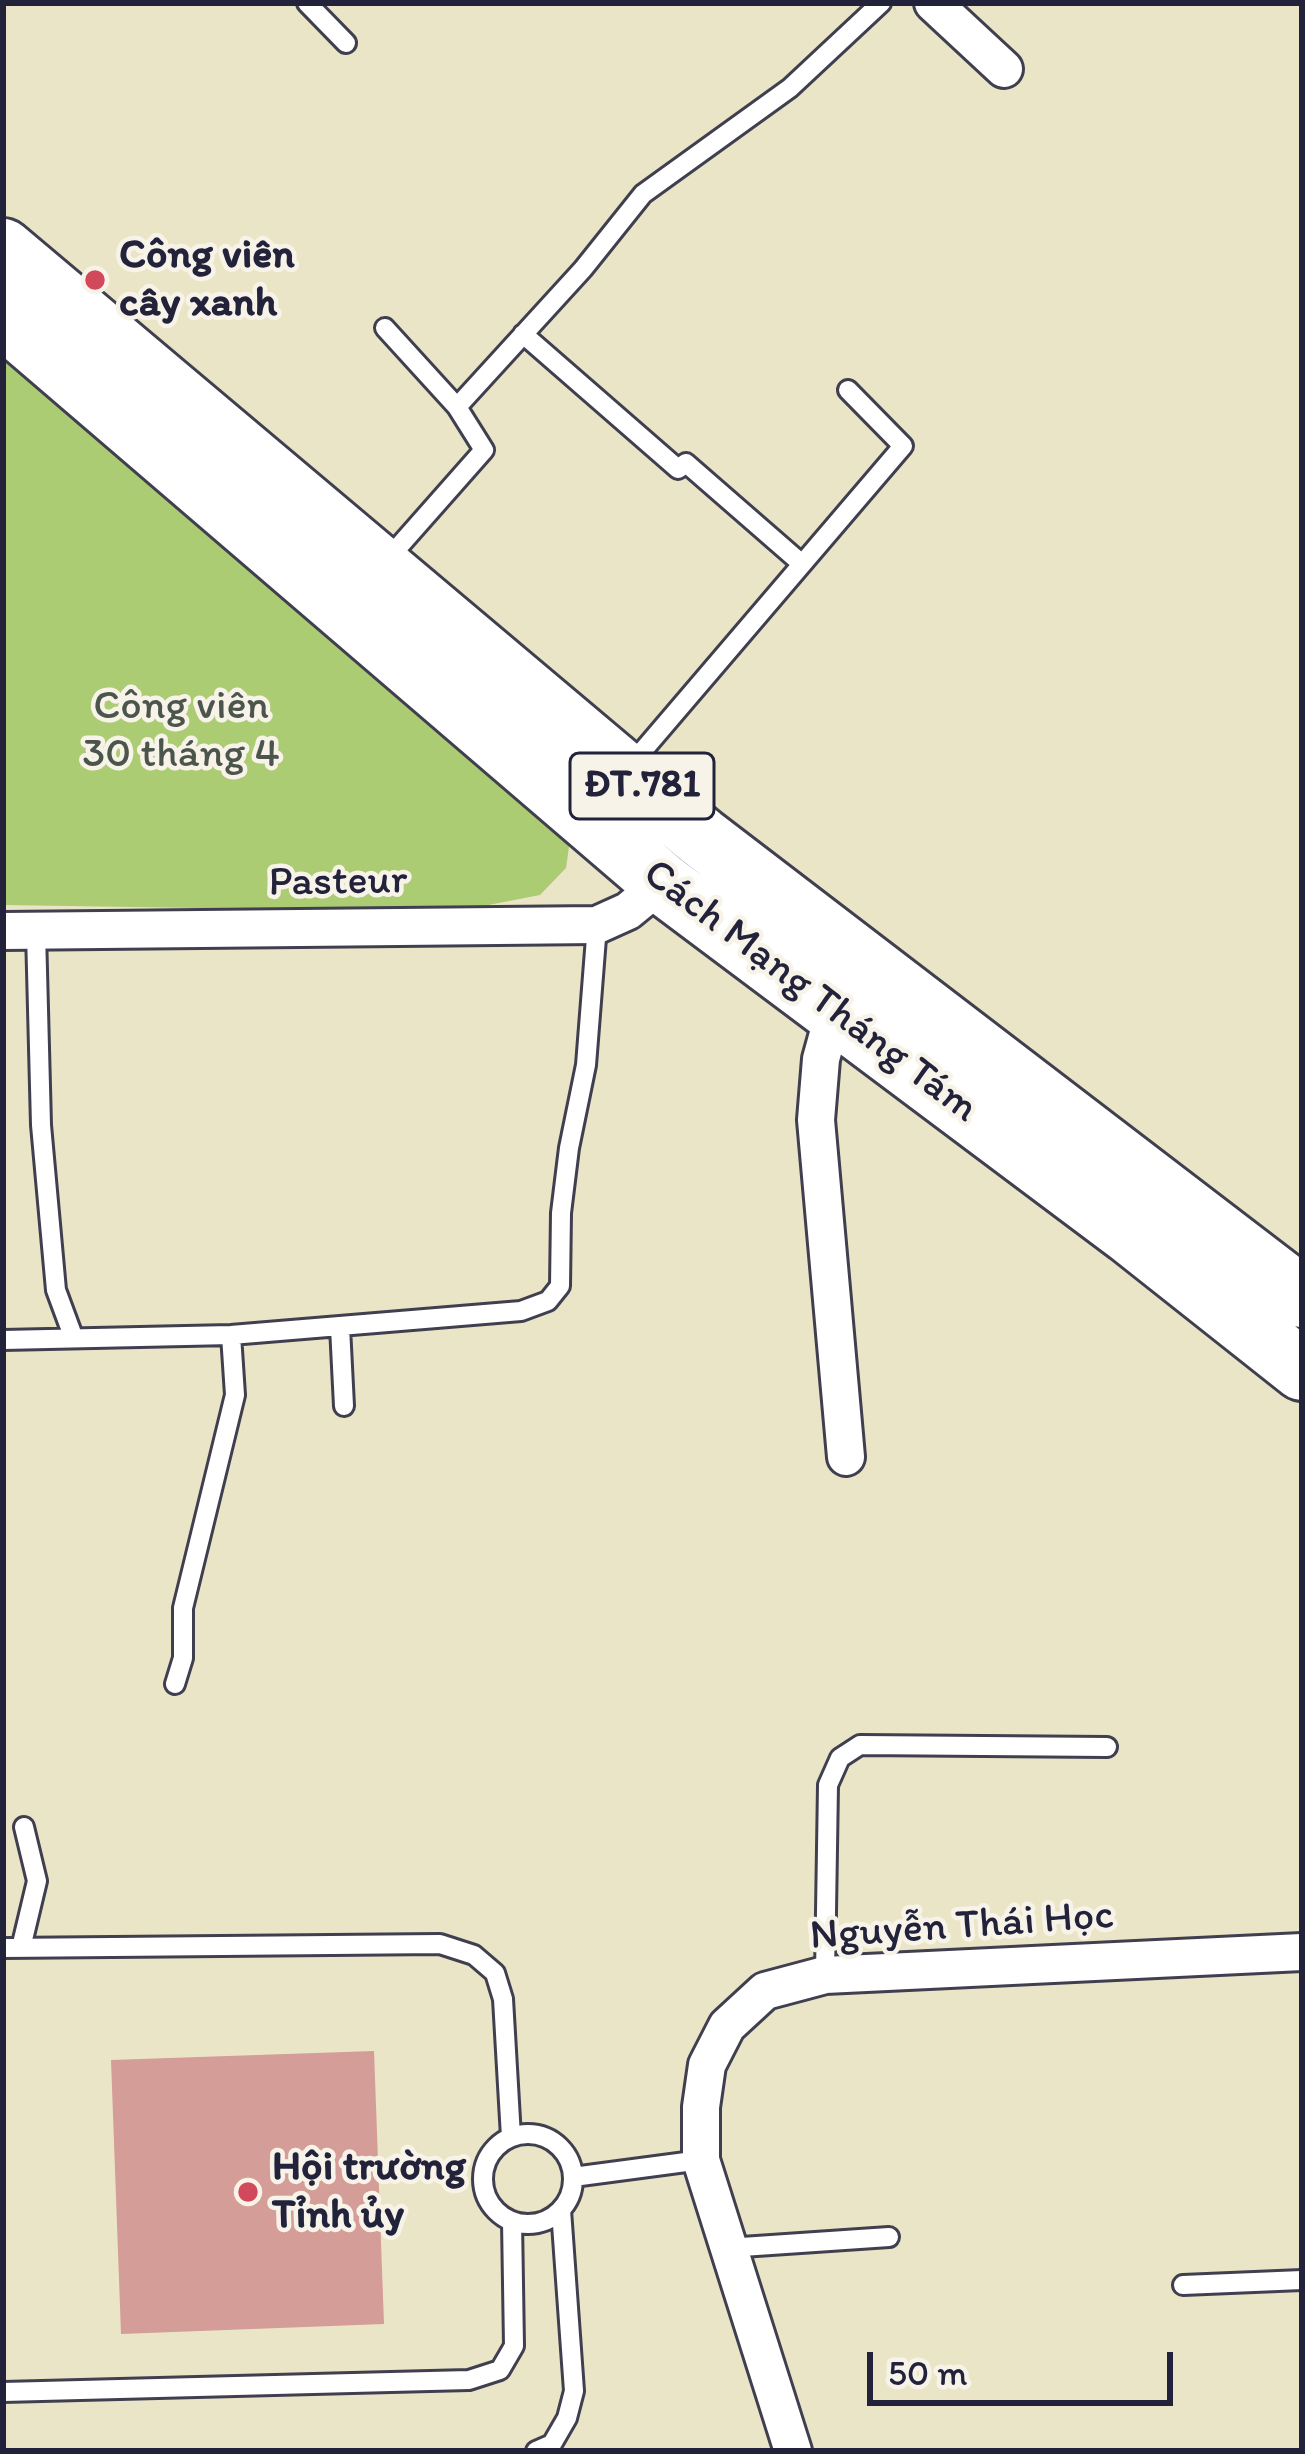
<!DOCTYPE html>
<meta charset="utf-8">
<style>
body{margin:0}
#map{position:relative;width:1305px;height:2454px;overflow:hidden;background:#ebe5c7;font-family:Itim,sans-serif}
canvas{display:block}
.frame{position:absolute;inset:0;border:6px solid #22223b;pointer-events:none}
.scale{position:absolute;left:867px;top:2352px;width:306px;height:54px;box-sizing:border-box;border:6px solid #22223b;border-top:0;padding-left:15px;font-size:36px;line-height:42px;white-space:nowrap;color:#22223b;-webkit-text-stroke:9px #f7f3e8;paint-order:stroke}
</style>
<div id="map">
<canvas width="1305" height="2454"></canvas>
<div class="frame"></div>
<div class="scale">50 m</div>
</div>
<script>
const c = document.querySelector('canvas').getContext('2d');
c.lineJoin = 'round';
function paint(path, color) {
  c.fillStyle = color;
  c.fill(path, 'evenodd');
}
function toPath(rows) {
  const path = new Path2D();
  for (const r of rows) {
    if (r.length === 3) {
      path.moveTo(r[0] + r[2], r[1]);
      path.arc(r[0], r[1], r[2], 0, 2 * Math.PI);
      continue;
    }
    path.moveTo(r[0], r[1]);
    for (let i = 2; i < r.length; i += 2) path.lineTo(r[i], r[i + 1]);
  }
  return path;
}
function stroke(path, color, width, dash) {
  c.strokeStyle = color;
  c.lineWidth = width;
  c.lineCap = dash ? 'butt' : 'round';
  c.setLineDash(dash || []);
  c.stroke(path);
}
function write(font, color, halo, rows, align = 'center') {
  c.font = font + ' Itim,sans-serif';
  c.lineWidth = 9;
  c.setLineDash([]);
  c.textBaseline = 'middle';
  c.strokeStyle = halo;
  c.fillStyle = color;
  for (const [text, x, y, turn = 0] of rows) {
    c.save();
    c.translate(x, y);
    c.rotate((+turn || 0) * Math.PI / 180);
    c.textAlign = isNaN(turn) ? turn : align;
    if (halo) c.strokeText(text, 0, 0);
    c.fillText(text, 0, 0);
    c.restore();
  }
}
const green = toPath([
 [3,357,511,772,570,840,566,868,540,895,453,912,3,905]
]);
const building = toPath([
 [374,2051,384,2324,121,2334,111,2060]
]);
const lane = toPath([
 [307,3,346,43],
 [385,328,457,407],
 [523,334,678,469,686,463,802,564],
 [386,561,484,450,457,407,583,269,643,194,790,88,881,3],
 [628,768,903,446,848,390],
 [36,932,41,1125,56,1290,73,1336],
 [340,1327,344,1406],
 [3,1340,231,1335,521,1311,548,1301,560,1286,561,1213,569,1148,586,1065,597,925],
 [175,1684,183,1658,183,1608,235,1395,231,1335],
 [3,1948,440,1944,474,1955,495,1973,503,1999,511,2137],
 [21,1948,37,1881,24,1827],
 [825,1975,828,1785,840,1758,860,1745,1107,1747],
 [528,2179,45],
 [573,2177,701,2160],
 [727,2248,889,2237],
 [1183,2285,1302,2280],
 [3,2392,469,2380,500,2370,514,2346,512,2221],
 [536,2451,552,2444,567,2418,574,2391,561,2210]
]);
const street = toPath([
 [933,3,1004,69],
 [3,931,597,925,628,911,662,883],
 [834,1012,821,1059,816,1120,846,1457],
 [793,2451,701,2160,701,2107,707,2065,727,2026,765,1991,825,1975,1302,1952]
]);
const primary = toPath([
 [3,249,701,837,1302,1297],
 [3,317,662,883,1129,1233,1302,1370]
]);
const markers = [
 [95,280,12,"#d1495b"],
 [248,2192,12,"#d1495b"]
];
const shields = [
 [642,786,144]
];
const shieldNames = [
 ["ĐT.781",642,786]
];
const poiNames = [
 ["Công viên",119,256],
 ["cây xanh",119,304],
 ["Hội trường",272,2168],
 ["Tỉnh ủy",272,2216]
];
const parkNames = [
 ["Công viên",181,707],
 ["30 tháng 4",181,755]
];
const streetNames = [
 ["Pasteur",338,883,-1],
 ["Cách Mạng Tháng Tám",810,992,37],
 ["Nguyễn Thái Học",962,1927,-4]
];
paint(green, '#accc74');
paint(building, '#d49d97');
stroke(lane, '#403f50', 24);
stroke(street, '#403f50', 42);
stroke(primary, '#403f50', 66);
stroke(lane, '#fff', 18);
stroke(street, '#fff', 36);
stroke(primary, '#fff', 60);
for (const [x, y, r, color] of markers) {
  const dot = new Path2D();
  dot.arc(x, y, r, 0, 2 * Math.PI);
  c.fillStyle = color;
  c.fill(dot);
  stroke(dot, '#f7f3e8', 4.5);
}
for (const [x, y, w] of shields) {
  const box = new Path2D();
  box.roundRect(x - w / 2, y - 33, w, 66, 9);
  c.fillStyle = '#f7f3e8';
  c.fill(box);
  stroke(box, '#22223b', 3);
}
write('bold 39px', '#22223b', null, shieldNames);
write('bold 42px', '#22223b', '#f7f3e8', poiNames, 'left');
write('42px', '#4b554c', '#f7f3e8', parkNames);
write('42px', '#22223b', '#f7f3e8', streetNames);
</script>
